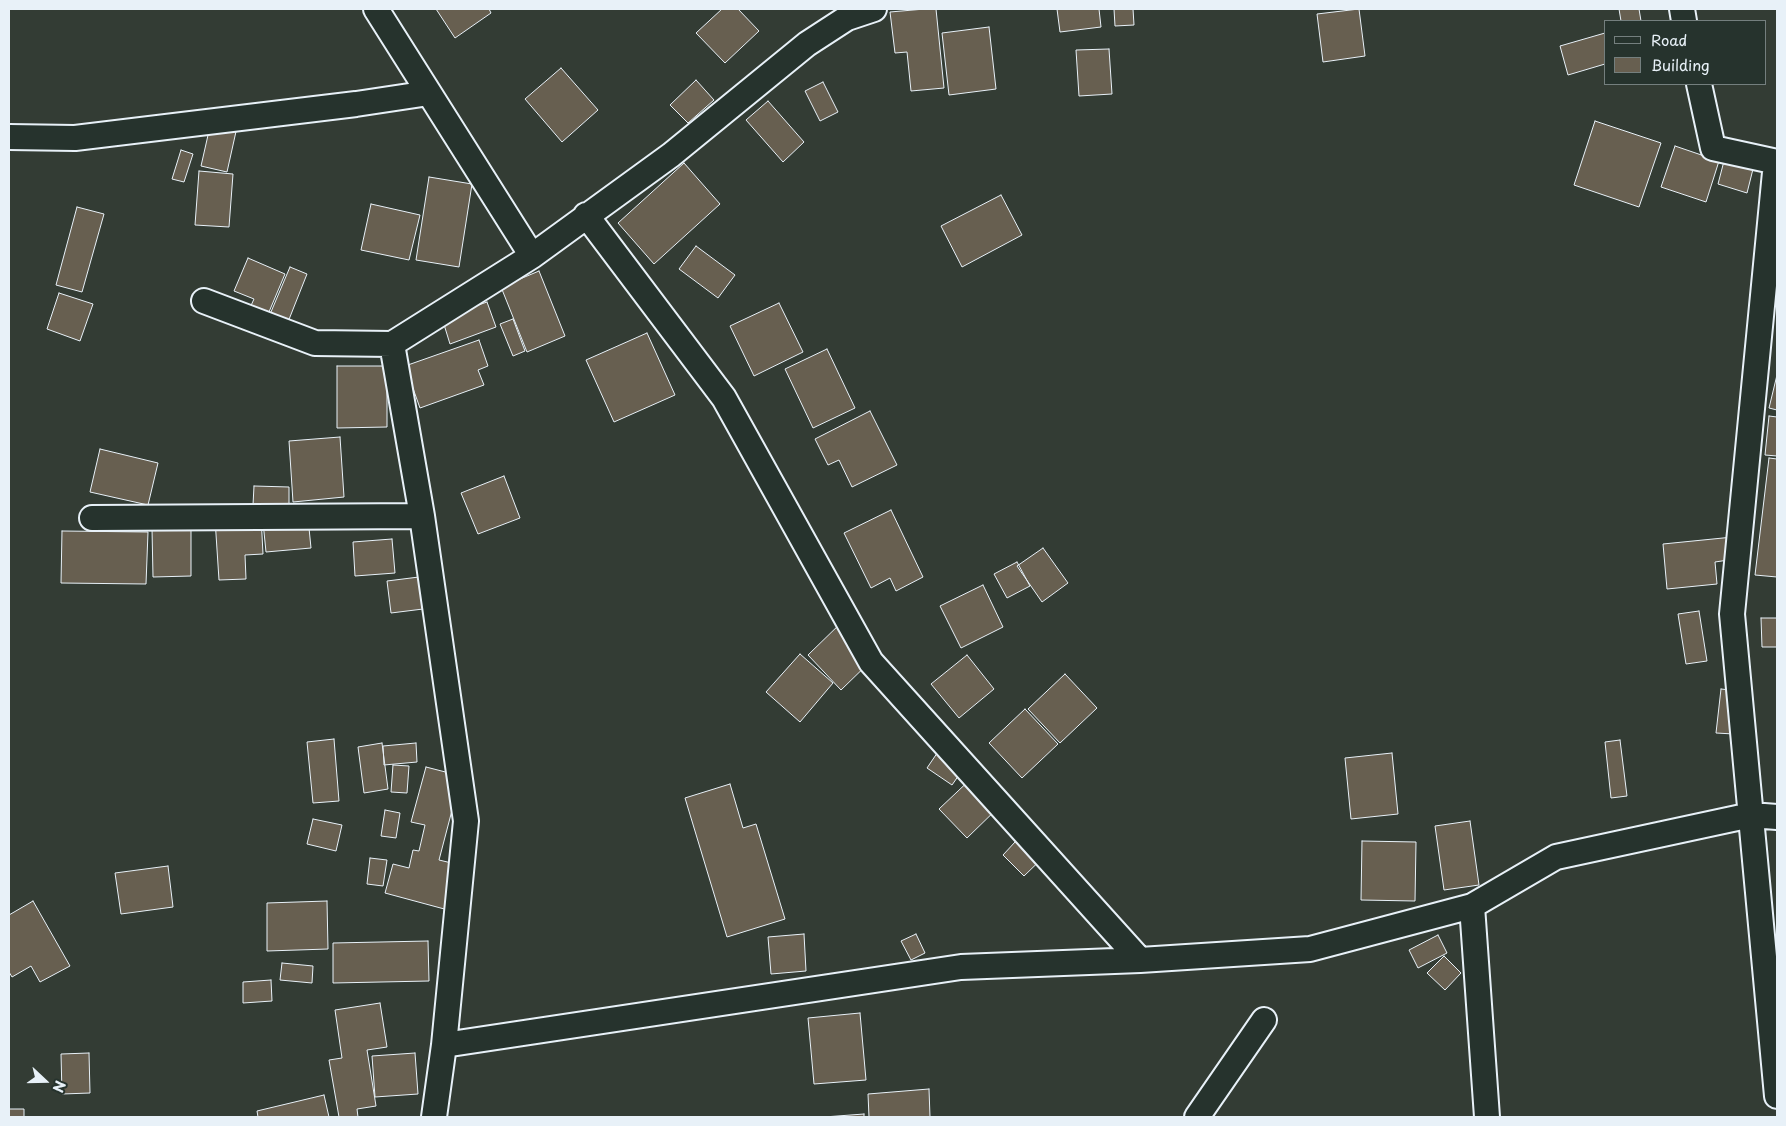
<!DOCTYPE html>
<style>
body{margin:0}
#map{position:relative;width:1786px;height:1126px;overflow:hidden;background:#333c34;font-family:"Playpen Sans",sans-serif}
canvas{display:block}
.frame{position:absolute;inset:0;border:10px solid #e8f1f8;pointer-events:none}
.legend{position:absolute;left:1604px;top:20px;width:162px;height:65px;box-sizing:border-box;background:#26332d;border:1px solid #747f7e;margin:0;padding:6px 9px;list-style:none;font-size:15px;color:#e8f1f8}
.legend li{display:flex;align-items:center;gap:10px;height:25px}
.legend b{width:25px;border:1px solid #747f7e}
.north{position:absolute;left:20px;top:1056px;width:50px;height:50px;-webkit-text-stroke:4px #26332d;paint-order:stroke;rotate:111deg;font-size:14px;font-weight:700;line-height:20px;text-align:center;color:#e8f1f8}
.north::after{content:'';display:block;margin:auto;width:18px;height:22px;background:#e8f1f8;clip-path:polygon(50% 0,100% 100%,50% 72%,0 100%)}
</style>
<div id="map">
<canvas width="1786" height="1126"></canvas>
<div class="frame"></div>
<ul class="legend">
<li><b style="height:6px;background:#26332d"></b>Road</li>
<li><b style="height:14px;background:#675f50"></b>Building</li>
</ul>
<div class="north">N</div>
</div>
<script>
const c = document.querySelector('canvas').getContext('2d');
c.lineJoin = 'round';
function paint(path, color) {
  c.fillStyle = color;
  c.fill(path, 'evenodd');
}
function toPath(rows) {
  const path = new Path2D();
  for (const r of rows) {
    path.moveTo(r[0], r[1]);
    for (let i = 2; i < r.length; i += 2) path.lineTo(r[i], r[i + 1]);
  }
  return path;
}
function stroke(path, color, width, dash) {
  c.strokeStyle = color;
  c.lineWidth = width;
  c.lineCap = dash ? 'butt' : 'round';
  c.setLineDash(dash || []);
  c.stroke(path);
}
const building = toPath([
 [436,9,489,9,491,13,455,38,436,9],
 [722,9,738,9,759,31,725,63,696,33,722,9],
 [925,9,936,9,944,88,911,91,907,52,895,53,890,12,925,9],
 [1057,9,1099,9,1101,27,1060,32,1057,9],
 [1114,9,1133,9,1134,25,1115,26,1114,9],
 [1359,9,1365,56,1323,62,1317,14,1359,9],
 [1619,9,1639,9,1641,21,1621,21,1619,9],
 [989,27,996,89,949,95,942,33,989,27],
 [1605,33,1605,64,1568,75,1560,46,1605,33],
 [1109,49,1112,94,1079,96,1076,50,1109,49],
 [561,68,598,110,562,142,525,99,561,68],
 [696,80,714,100,688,123,670,105,696,80],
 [823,82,838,112,820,121,805,91,823,82],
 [768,101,804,142,783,162,746,120,768,101],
 [1595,121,1661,143,1639,207,1574,185,1595,121],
 [211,122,237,127,227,172,201,166,211,122],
 [1675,146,1719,161,1706,202,1661,187,1675,146],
 [181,150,193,154,184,182,172,179,181,150],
 [1724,161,1753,169,1747,193,1718,184,1724,161],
 [684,163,720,204,654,264,618,223,684,163],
 [199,171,233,174,229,227,195,225,199,171],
 [429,177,472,184,459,267,416,260,429,177],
 [1001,195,1022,235,962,267,941,226,1001,195],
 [371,204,420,215,409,260,361,250,371,204],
 [77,207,104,214,82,292,56,285,77,207],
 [696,246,735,275,718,298,679,269,696,246],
 [248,258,285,274,266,319,248,312,254,299,234,291,248,258],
 [290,267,307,274,286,327,268,319,290,267],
 [539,271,565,336,527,352,501,287,539,271],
 [59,293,93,304,80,341,47,329,59,293],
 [487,302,496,327,450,344,442,318,487,302],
 [779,303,803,352,754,376,730,326,779,303],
 [513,319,525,351,513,356,500,324,513,319],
 [647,333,675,395,614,422,586,360,647,333],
 [479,340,488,366,478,370,484,385,420,408,405,366,479,340],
 [827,349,855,408,813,428,785,369,827,349],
 [337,366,387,366,387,427,337,428,337,366],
 [1777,375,1777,410,1769,408,1777,375],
 [870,411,897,465,852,487,839,460,828,465,815,439,870,411],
 [1769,416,1777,417,1777,456,1765,455,1769,416],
 [340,437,344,497,293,502,289,441,340,437],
 [100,449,158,463,148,505,90,492,100,449],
 [1769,458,1777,459,1777,577,1755,575,1769,458],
 [504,476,520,518,478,534,461,493,504,476],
 [254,486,289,487,289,505,253,505,254,486],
 [891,510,923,577,896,591,890,578,871,588,844,533,891,510],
 [261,516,263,554,245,555,246,579,219,580,215,519,261,516],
 [308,518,311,548,266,552,263,522,308,518],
 [191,528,191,576,153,577,152,529,191,528],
 [62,531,148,532,146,584,61,583,62,531],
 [1733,537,1735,559,1715,562,1717,584,1667,589,1663,544,1733,537],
 [392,539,395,573,355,576,353,542,392,539],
 [1043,548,1068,583,1042,602,1017,566,1043,548],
 [1017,562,1030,586,1007,598,994,574,1017,562],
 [419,577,423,609,391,613,387,581,419,577],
 [983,585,1003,627,961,648,940,606,983,585],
 [1699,611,1707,661,1686,664,1678,614,1699,611],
 [1761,618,1777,618,1777,647,1762,647,1761,618],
 [844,620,877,655,841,690,808,655,844,620],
 [800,654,833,683,800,722,766,692,800,654],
 [967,655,994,689,959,718,931,684,967,655],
 [1065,674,1097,708,1060,743,1028,709,1065,674],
 [1721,689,1739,691,1734,734,1716,733,1721,689],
 [1025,709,1058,744,1022,778,989,743,1025,709],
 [948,737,973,755,952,785,927,768,948,737],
 [334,739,339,801,313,803,307,742,334,739],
 [1620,740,1627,796,1611,798,1605,742,1620,740],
 [382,743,388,789,364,793,358,747,382,743],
 [416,743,417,762,384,765,383,746,416,743],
 [1392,753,1398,814,1351,819,1345,758,1392,753],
 [393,765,409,766,407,793,391,792,393,765],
 [426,767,461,776,439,860,460,865,448,910,385,893,393,864,409,868,413,850,419,851,425,825,411,822,426,767],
 [975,775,1003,803,967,838,939,809,975,775],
 [730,784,743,828,756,824,785,919,727,937,685,798,730,784],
 [385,810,400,813,396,838,381,836,385,810],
 [313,819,342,825,336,851,307,844,313,819],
 [1470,821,1479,885,1444,890,1435,826,1470,821],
 [1028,828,1051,850,1024,876,1003,855,1028,828],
 [1362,841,1416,842,1415,901,1361,900,1362,841],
 [370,858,387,860,383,886,367,884,370,858],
 [168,866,173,907,121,914,115,873,168,866],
 [33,901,70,966,40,982,31,966,12,977,9,972,9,915,33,901],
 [327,901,328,949,267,951,267,903,327,901],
 [804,934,806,971,771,974,768,937,804,934],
 [916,934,925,953,911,960,901,941,916,934],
 [1438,935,1447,953,1418,968,1409,950,1438,935],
 [428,941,429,981,333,983,333,943,428,941],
 [1444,956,1461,973,1445,990,1427,973,1444,956],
 [282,963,313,966,312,983,280,980,282,963],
 [271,980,272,1001,243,1003,243,982,271,980],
 [380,1003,387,1047,367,1050,376,1106,357,1109,358,1117,339,1117,329,1060,342,1058,335,1010,380,1003],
 [860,1013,866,1080,814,1084,808,1018,860,1013],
 [89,1053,90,1093,62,1094,61,1054,89,1053],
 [415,1053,418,1094,375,1097,372,1056,415,1053],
 [929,1089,930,1117,869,1117,868,1094,929,1089],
 [324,1095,329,1117,258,1117,257,1111,324,1095],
 [9,1109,24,1109,24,1117,9,1117,9,1109],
 [864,1114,864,1117,824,1117,864,1114]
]);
const minor = toPath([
 [376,9,532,256],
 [1682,9,1684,21],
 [1699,84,1713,148,1777,162],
 [9,137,75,138,356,104,429,93],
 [1776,162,1732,614,1777,1096],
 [586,215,724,398,871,662,1140,960],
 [204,301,315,343,392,344,532,256,671,155,807,44,847,18,874,9],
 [392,344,422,516,466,821,444,1045,434,1117],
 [92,518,422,516],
 [1472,906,1487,1117],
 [444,1045,961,967,1140,960,1310,949,1472,906,1556,857,1751,815,1777,817],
 [1197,1117,1264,1020]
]);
paint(building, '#675f50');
stroke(building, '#e8f1f8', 1);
stroke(minor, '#e8f1f8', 28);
stroke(minor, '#26332d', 24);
</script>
